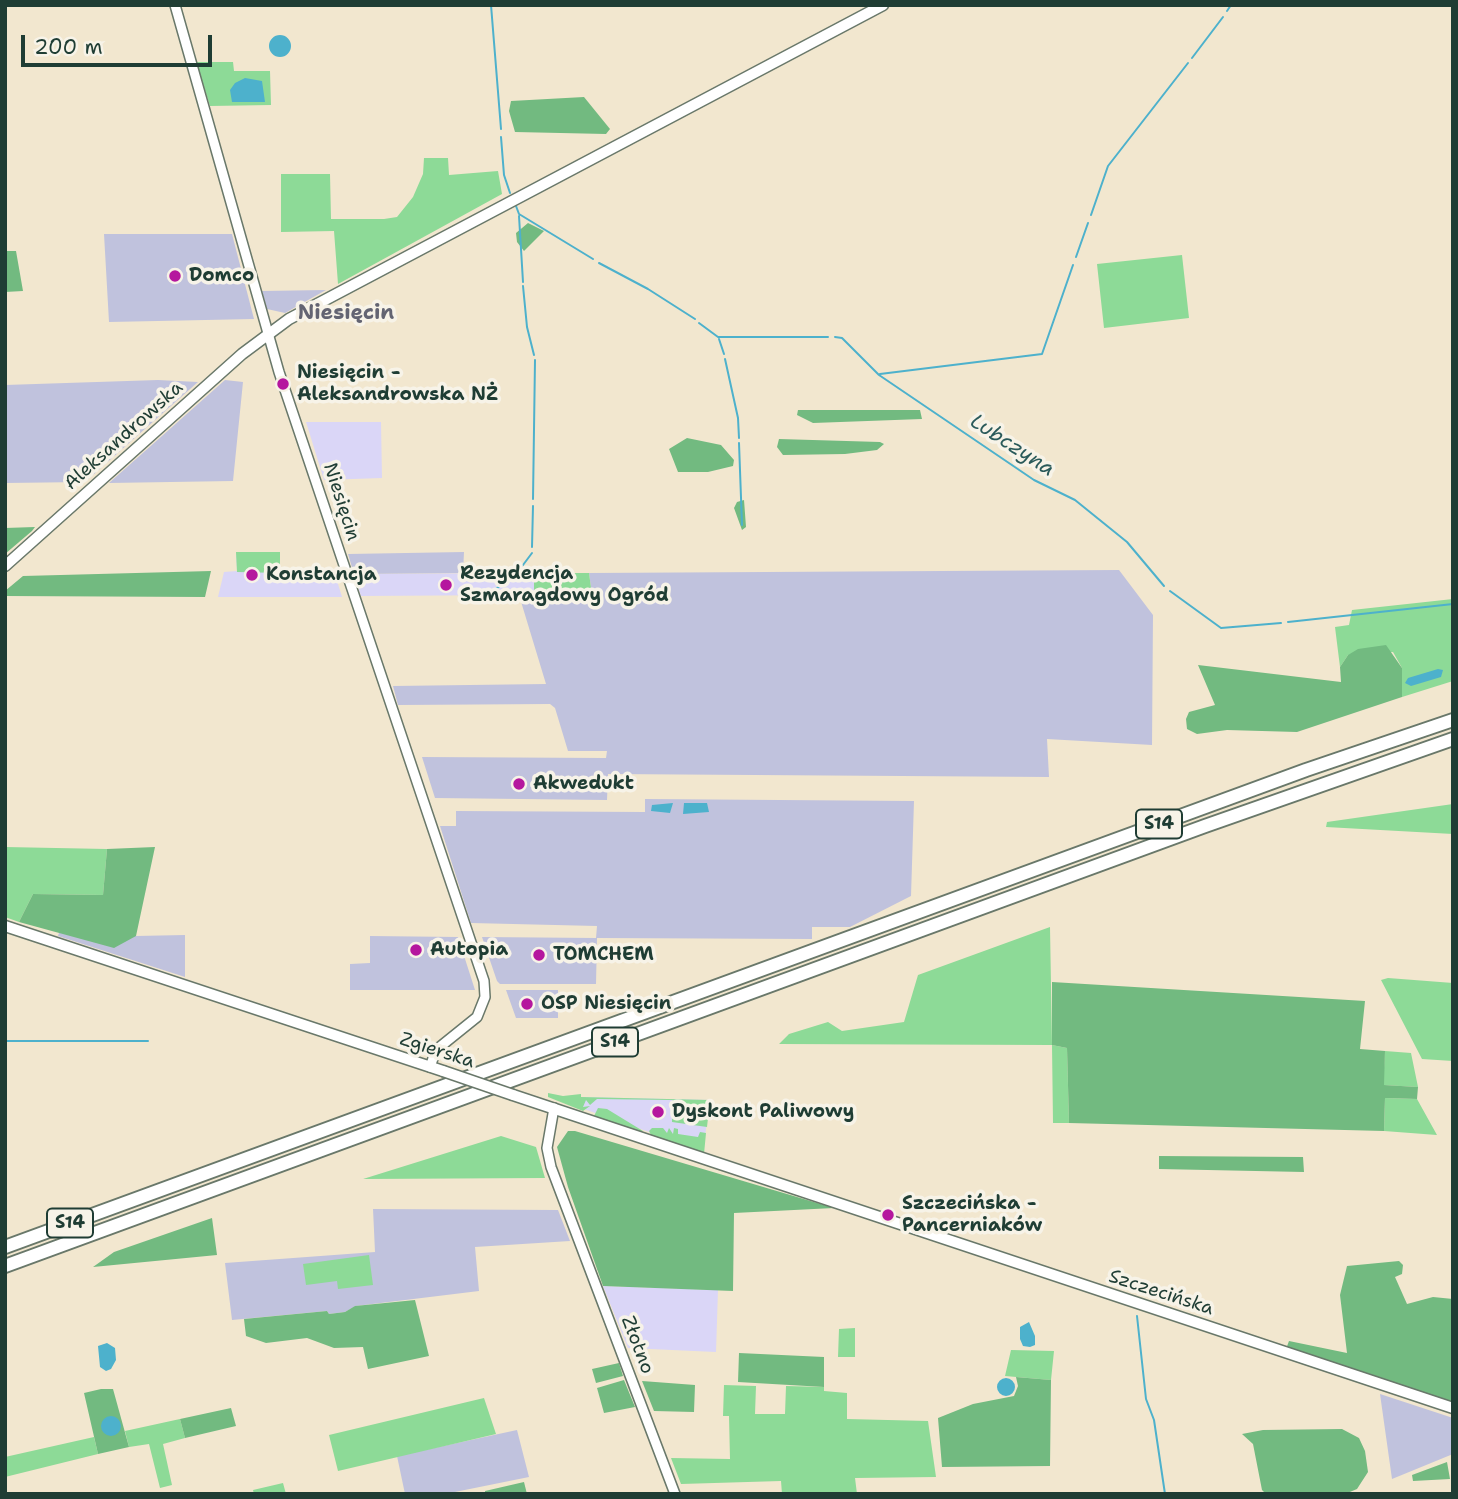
<!DOCTYPE html>
<meta charset="utf-8">
<style>
body{margin:0}
#map{position:relative;width:1458px;height:1499px;overflow:hidden;background:#f2e7cf;font-family:"Shantell Sans",sans-serif}
canvas{display:block}
.frame{position:absolute;inset:0;border:7px solid #1f3d34;pointer-events:none}
.scale{position:absolute;left:21px;top:35px;width:191px;height:32px;box-sizing:border-box;border:4px solid #1f3d34;border-top:0;padding-left:9px;font-size:21px;line-height:24px;white-space:nowrap;color:#1f3d34;-webkit-text-stroke:5px #f7f3e8;paint-order:stroke}
</style>
<div id="map">
<canvas width="1458" height="1499"></canvas>
<div class="frame"></div>
<div class="scale">200 m</div>
</div>
<script>
const c = document.querySelector('canvas').getContext('2d');
c.lineJoin = 'round';
function paint(path, color) {
  c.fillStyle = color;
  c.fill(path, 'evenodd');
}
function toPath(rows) {
  const path = new Path2D();
  for (const r of rows) {
    if (r.length === 3) {
      path.moveTo(r[0] + r[2], r[1]);
      path.arc(r[0], r[1], r[2], 0, 2 * Math.PI);
      continue;
    }
    path.moveTo(r[0], r[1]);
    for (let i = 2; i < r.length; i += 2) path.lineTo(r[i], r[i + 1]);
  }
  return path;
}
function stroke(path, color, width, dash) {
  c.strokeStyle = color;
  c.lineWidth = width;
  c.lineCap = dash ? 'butt' : 'round';
  c.setLineDash(dash || []);
  c.stroke(path);
}
function write(font, color, halo, rows, align = 'center') {
  c.font = font + ' "Shantell Sans",sans-serif';
  c.lineWidth = 7;
  c.setLineDash([]);
  c.textBaseline = 'middle';
  c.strokeStyle = halo;
  c.fillStyle = color;
  for (const [text, x, y, turn = 0] of rows) {
    c.save();
    c.translate(x, y);
    c.rotate((+turn || 0) * Math.PI / 180);
    c.textAlign = isNaN(turn) ? turn : align;
    if (halo) c.strokeText(text, 0, 0);
    c.fillText(text, 0, 0);
    c.restore();
  }
}
const built = toPath([
 [306,422,381,422,382,478,324,480],
 [236,552,280,552,280,575,335,574,342,597,218,597,224,572,237,571],
 [534,573,534,595,519,595,361,596,354,574],
 [581,1097,710,1100,703,1151,581,1108],
 [603,1286,718,1290,716,1352,628,1348]
]);
const industrial = toPath([
 [104,234,232,234,254,319,109,322],
 [326,290,285,313,267,309,262,291],
 [158,380,198,382,85,482,5,483,5,385],
 [225,380,243,382,233,481,109,483],
 [464,552,463,573,354,574,348,554],
 [1119,570,1153,615,1152,745,1047,739,1049,777,608,774,607,800,435,798,422,757,606,758,607,751,568,751,555,708,550,704,398,705,393,686,546,684,519,595,592,595,589,573],
 [645,799,914,801,911,896,850,927,812,927,812,939,597,938,596,984,500,984,497,981,482,937,596,938,597,926,471,923,440,826,456,826,456,811,645,812],
 [65,914,136,936,185,935,185,977,58,936],
 [370,936,458,937,475,990,350,990,350,964,370,963],
 [506,990,558,990,558,1018,516,1018],
 [373,1209,558,1210,570,1241,475,1247,479,1291,356,1306,345,1312,329,1314,327,1311,232,1320,225,1263,375,1252],
 [1380,1394,1453,1418,1453,1454,1392,1479],
 [517,1430,529,1477,445,1494,405,1494,397,1456]
]);
const green = toPath([
 [196,62,233,62,234,71,270,71,271,105,210,106],
 [424,158,448,158,449,175,498,171,502,194,338,284,334,231,281,232,281,174,330,174,331,219,384,219,397,217,413,197,423,174],
 [1182,255,1189,318,1104,328,1097,264],
 [236,552,280,552,280,573,237,572],
 [534,573,589,573,592,595,534,595],
 [1453,599,1453,681,1402,697,1402,668,1393,652,1348,655,1340,667,1335,627,1349,625,1352,610],
 [1453,804,1453,834,1326,827,1327,822],
 [5,847,107,849,103,895,33,894,19,922,5,917],
 [1050,927,1052,1045,1067,1048,1069,1123,1053,1123,1052,1045,779,1044,789,1034,828,1022,842,1031,904,1022,918,975],
 [1388,978,1453,983,1453,1061,1422,1059,1381,980],
 [1385,1051,1411,1053,1418,1087,1383,1085],
 [548,1093,563,1096,581,1094,581,1097,710,1100,707,1127,672,1122,672,1106,676,1103,672,1100,597,1099,590,1105,586,1100,583,1107,590,1106,583,1111,548,1097],
 [1385,1098,1417,1099,1437,1135,1384,1131],
 [598,1108,607,1109,643,1131,640,1133,594,1116],
 [652,1128,663,1128,667,1133,669,1128,673,1134,674,1128,678,1129,678,1134,698,1137,700,1132,706,1133,704,1154,652,1137,649,1131],
 [501,1136,536,1147,545,1178,363,1179],
 [369,1255,373,1285,338,1289,337,1281,306,1285,303,1264],
 [855,1328,855,1357,838,1357,839,1329],
 [1011,1350,1054,1351,1051,1380,1005,1376],
 [724,1385,756,1386,755,1414,785,1414,786,1386,824,1387,824,1391,847,1393,847,1419,928,1421,936,1477,855,1478,857,1494,782,1494,781,1481,681,1484,671,1458,730,1459,729,1416,723,1416],
 [484,1398,496,1434,338,1471,329,1435],
 [180,1419,185,1438,163,1444,172,1485,160,1488,149,1444,129,1447,125,1431],
 [94,1437,98,1454,5,1477,5,1457],
 [283,1483,286,1494,254,1494,253,1490]
]);
const forest = toPath([
 [584,97,610,129,606,134,515,132,509,111,511,101],
 [528,223,544,231,524,251,517,242,516,233],
 [5,251,16,251,23,291,5,292],
 [798,410,920,410,922,419,813,423,797,415],
 [687,438,721,445,734,460,733,466,708,472,678,472,669,449],
 [779,439,880,442,884,444,877,450,845,454,783,455,777,447],
 [744,500,746,527,742,530,734,508,737,502],
 [35,527,32,531,5,554,5,528],
 [211,571,205,597,5,596,5,591,23,576],
 [1386,645,1402,668,1402,697,1297,732,1227,730,1197,734,1187,729,1186,719,1189,712,1215,705,1198,665,1341,682,1340,667,1348,655,1358,649],
 [155,847,136,936,114,948,19,922,33,894,103,895,107,849],
 [1052,982,1365,1001,1360,1049,1385,1051,1384,1085,1418,1087,1417,1099,1385,1098,1384,1131,1069,1123,1067,1048,1052,1045],
 [568,1131,575,1131,834,1208,734,1213,733,1291,603,1286,568,1187,557,1147],
 [1159,1156,1303,1157,1304,1172,1159,1169],
 [212,1218,217,1255,93,1267,114,1252],
 [1399,1261,1403,1265,1402,1274,1395,1277,1407,1304,1433,1297,1453,1299,1453,1402,1286,1349,1289,1341,1347,1353,1340,1295,1347,1266],
 [415,1300,429,1356,368,1369,363,1347,334,1348,307,1338,266,1343,246,1336,244,1319,327,1311,329,1314,345,1312,355,1306],
 [739,1353,824,1357,824,1387,738,1382],
 [619,1363,623,1376,596,1383,592,1369],
 [1016,1377,1051,1380,1050,1466,942,1467,938,1418,973,1404,1014,1396,1018,1386],
 [624,1380,635,1407,604,1413,597,1388],
 [642,1381,695,1385,694,1412,654,1411],
 [101,1389,113,1389,129,1447,98,1454,84,1393],
 [231,1408,236,1426,185,1438,180,1419],
 [1342,1429,1359,1438,1365,1451,1368,1472,1357,1489,1345,1494,1266,1494,1262,1490,1253,1444,1242,1434,1263,1430],
 [1447,1462,1450,1479,1413,1481,1412,1475],
 [524,1482,527,1494,485,1494,485,1491]
]);
const water = toPath([
 [280,46,11],
 [245,78,262,81,265,102,232,102,230,90,235,83],
 [1438,669,1443,670,1441,677,1411,686,1405,683,1408,678],
 [673,803,670,813,651,811,652,805],
 [684,803,707,803,709,812,683,814],
 [1029,1322,1035,1336,1035,1345,1030,1347,1023,1346,1020,1339,1020,1327],
 [107,1343,115,1348,116,1360,111,1369,106,1371,100,1367,98,1346],
 [1006,1387,9],
 [111,1426,10]
]);
const stream = toPath([
 [491,5,501,129],
 [1227,11,1231,5],
 [1192,58,1223,17],
 [501,137,504,175,510,193],
 [516,206,519,214,593,259],
 [1091,215,1108,166,1188,63],
 [519,216,523,282],
 [1076,257,1088,223],
 [599,263,648,289,695,319],
 [523,286,527,327,534,355],
 [699,323,718,337,828,337],
 [835,337,842,338,879,375,1034,480,1075,500,1127,542,1164,586],
 [719,339,724,354],
 [725,359,738,418,739,438],
 [880,374,1042,354,1073,265],
 [739,443,742,525],
 [533,499,535,360],
 [532,547,533,506],
 [517,573,532,553],
 [1170,591,1221,628,1281,623],
 [490,593,510,579],
 [1288,622,1453,604],
 [5,1041,148,1041],
 [1137,1316,1146,1399,1154,1420,1165,1494]
]);
const tertiary = toPath([
 [175,5,279,372,484,981,485,997,477,1017,436,1050,430,1067],
 [554,1108,547,1148,551,1167,675,1494]
]);
const secondary = toPath([
 [5,566,242,354,289,319,883,5],
 [5,926,443,1071],
 [513,1095,1453,1408]
]);
const motorway = toPath([
 [5,1247,1306,770,1453,720],
 [5,1266,1205,826,1453,739]
]);
const secondaryBridge = toPath([
 [443,1071,513,1095]
]);
const markers = [
 [175,276,7,"#b5179e"],
 [283,384,7,"#b5179e"],
 [252,575,7,"#b5179e"],
 [446,585,7,"#b5179e"],
 [519,784,7,"#b5179e"],
 [416,950,7,"#b5179e"],
 [539,955,7,"#b5179e"],
 [527,1004,7,"#b5179e"],
 [658,1112,7,"#b5179e"],
 [888,1215,7,"#b5179e"]
];
const shields = [
 [1159,824,46],
 [615,1042,46],
 [70,1223,46]
];
const shieldNames = [
 ["S14",1159,824],
 ["S14",615,1042],
 ["S14",70,1223]
];
const poiNames = [
 ["Domco",189,276],
 ["Niesięcin -",297,373],
 ["Aleksandrowska NŻ",297,395],
 ["Rezydencja",460,574],
 ["Szmaragdowy Ogród",460,596],
 ["Konstancja",266,575],
 ["Akwedukt",533,784],
 ["Autopia",430,950],
 ["TOMCHEM",553,955],
 ["OSP Niesięcin",541,1004],
 ["Dyskont Paliwowy",672,1112],
 ["Szczecińska -",902,1204],
 ["Pancerniaków",902,1226]
];
const streetNames = [
 ["Aleksandrowska",124,436,-42],
 ["Niesięcin",341,502,72],
 ["Zgierska",437,1051,18],
 ["Szczecińska",1161,1293,18],
 ["Złotno",637,1345,69]
];
const neighbourhoodNames = [
 ["Niesięcin",346,314]
];
const waterNames = [
 ["Lubczyna",1012,446,33]
];
paint(built, '#dad6f7');
paint(industrial, '#c0c2dd');
paint(green, '#8dda97');
paint(forest, '#72ba80');
paint(water, '#4db1cc');
stroke(stream, '#4db1cc', 2);
stroke(tertiary, '#69786a', 12);
stroke(secondary, '#69786a', 13);
stroke(motorway, '#69786a', 16);
stroke(tertiary, '#fff', 9);
stroke(secondary, '#fff', 10);
stroke(motorway, '#fff', 12);
stroke(secondaryBridge, '#69786a', 13, []);
stroke(secondaryBridge, '#fff', 10);
for (const [x, y, r, color] of markers) {
  const dot = new Path2D();
  dot.arc(x, y, r, 0, 2 * Math.PI);
  c.fillStyle = color;
  c.fill(dot);
  stroke(dot, '#f7f3e8', 2.5);
}
for (const [x, y, w] of shields) {
  const box = new Path2D();
  box.roundRect(x - w / 2, y - 14.5, w, 29, 5);
  c.fillStyle = '#f7f3e8';
  c.fill(box);
  stroke(box, '#1f3d34', 2);
}
write('bold 18px', '#1f3d34', null, shieldNames);
write('bold 19px', '#1f3d34', '#f7f3e8', poiNames, 'left');
write('19px', '#1f3d34', '#f7f3e8', streetNames);
write('bold 21px', '#636472', '#f7f3e8', neighbourhoodNames);
write('italic 21px', '#2a5a5a', '#f7f3e8', waterNames);
</script>
